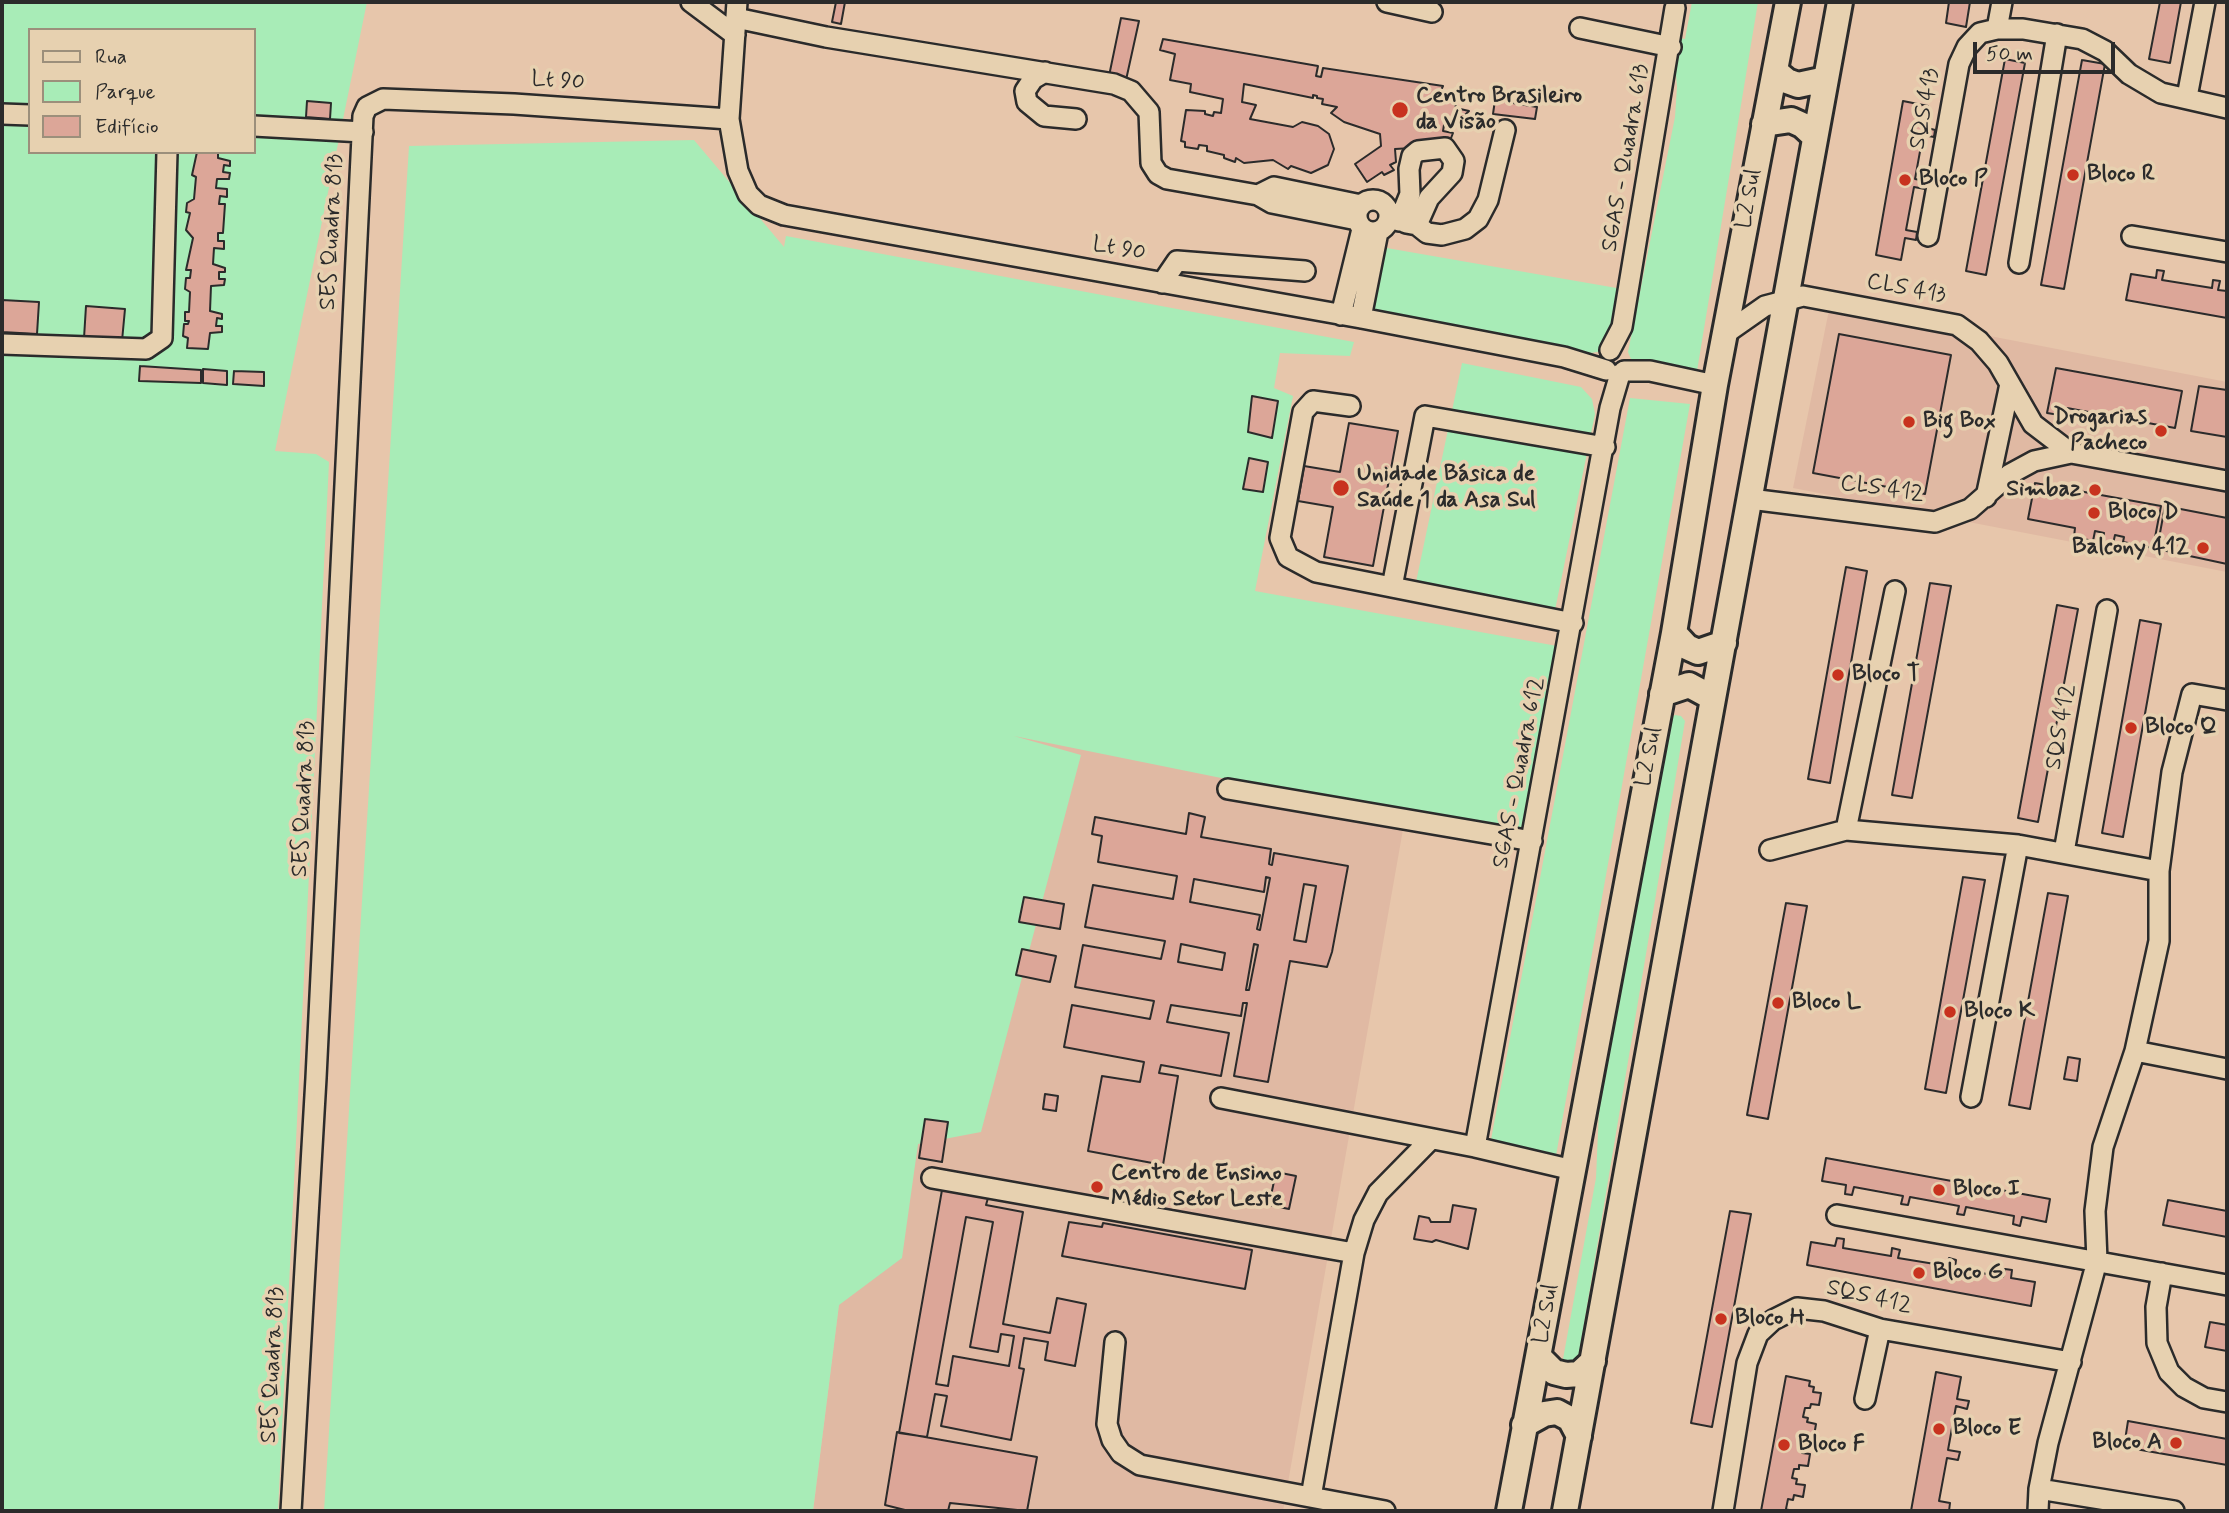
<!DOCTYPE html>
<meta charset="utf-8">
<style>
body{margin:0}
#map{position:relative;width:2229px;height:1513px;overflow:hidden;background:#e7c6ab;font-family:Mynerve,sans-serif}
canvas{display:block}
.frame{position:absolute;inset:0;border:4px solid #2b2b2b;pointer-events:none}
.legend{position:absolute;left:28px;top:28px;width:228px;height:126px;box-sizing:border-box;background:#e7d1b0;border:2px solid #9c8f7b;margin:0;padding:9px 12px;list-style:none;font-size:21px;color:#2b2b2b}
.legend li{display:flex;align-items:center;gap:14px;height:35px}
.legend b{width:35px;border:2px solid #9c8f7b}
.scale{position:absolute;left:1973px;top:42px;width:142px;height:32px;box-sizing:border-box;border:4px solid #2b2b2b;border-top:0;padding-left:9px;font-size:21px;line-height:24px;white-space:nowrap;color:#2b2b2b;-webkit-text-stroke:5px #e7d1b0;paint-order:stroke}
</style>
<div id="map">
<canvas width="2229" height="1513"></canvas>
<div class="frame"></div>
<ul class="legend">
<li><b style="height:9px;background:#e7d1b0"></b>Rua</li>
<li><b style="height:19px;background:#a8ecb7"></b>Parque</li>
<li><b style="height:19px;background:#dca698"></b>Edifício</li>
</ul>
<div class="scale">50 m</div>
</div>
<script>
const c = document.querySelector('canvas').getContext('2d');
c.lineJoin = 'round';
function paint(path, color) {
  c.fillStyle = color;
  c.fill(path, 'evenodd');
}
function toPath(rows) {
  const path = new Path2D();
  for (const r of rows) {
    if (r.length === 3) {
      path.moveTo(r[0] + r[2], r[1]);
      path.arc(r[0], r[1], r[2], 0, 2 * Math.PI);
      continue;
    }
    path.moveTo(r[0], r[1]);
    for (let i = 2; i < r.length; i += 2) path.lineTo(r[i], r[i + 1]);
  }
  return path;
}
function stroke(path, color, width, dash) {
  c.strokeStyle = color;
  c.lineWidth = width;
  c.lineCap = dash ? 'butt' : 'round';
  c.setLineDash(dash || []);
  c.stroke(path);
}
function write(font, color, halo, rows, align = 'center') {
  c.font = font + ' Mynerve,sans-serif';
  c.lineWidth = 7;
  c.setLineDash([]);
  c.textBaseline = 'middle';
  c.strokeStyle = halo;
  c.fillStyle = color;
  for (const [text, x, y, turn = 0] of rows) {
    c.save();
    c.translate(x, y);
    c.rotate((+turn || 0) * Math.PI / 180);
    c.textAlign = isNaN(turn) ? turn : align;
    if (halo) c.strokeText(text, 0, 0);
    c.fillText(text, 0, 0);
    c.restore();
  }
}
const built = toPath([
 [1830,305,2227,382,2227,572,1793,488],
 [1012,708,1411,784,1283,1511,813,1511,869,1063]
]);
const green = toPath([
 [2,2,367,2,275,451,316,454,329,462,278,1511,2,1511],
 [30,30,254,30,254,152,30,152],
 [1692,2,1758,2,1696,377,1631,359,1628,352,1675,117,1677,87,1673,37,1685,39],
 [694,140,784,247,786,236,1354,342,1350,356,1280,353,1274,388,1293,396,1255,591,1568,648,1532,841,1014,736,1081,755,981,1132,918,1144,902,1258,839,1305,813,1511,324,1511,409,146],
 [1381,247,1628,290,1610,350,1564,357,1361,318],
 [1462,363,1581,387,1592,399,1595,414,1555,610,1416,582],
 [1630,398,1690,404,1555,1161,1490,1145],
 [1675,715,1681,716,1685,721,1576,1372,1561,1370,1596,1178,1599,1110,1669,720]
]);
const building = toPath([
 [836,2,845,2,841,24,832,22,836,2],
 [1949,2,1970,2,1966,27,1946,23,1949,2],
 [2160,2,2181,2,2170,63,2149,59,2160,2],
 [1121,18,1139,21,1126,80,1109,76,1121,18],
 [1163,39,1318,66,1316,76,1321,77,1323,68,1443,86,1438,97,1449,99,1454,95,1456,108,1469,111,1454,126,1444,125,1443,131,1453,133,1448,146,1395,149,1396,162,1390,165,1394,170,1384,175,1382,172,1367,182,1355,164,1381,146,1380,134,1344,122,1331,113,1337,107,1322,104,1323,99,1317,98,1317,96,1313,95,1313,98,1244,84,1242,102,1256,105,1250,119,1293,127,1302,122,1318,126,1329,134,1334,149,1328,165,1311,173,1291,166,1288,169,1273,160,1244,163,1236,158,1235,162,1224,158,1224,155,1207,151,1207,146,1199,145,1198,149,1185,147,1185,142,1181,141,1186,110,1205,111,1205,114,1213,116,1214,112,1221,113,1223,99,1190,92,1191,84,1170,80,1175,54,1160,50,1163,39],
 [2005,59,2025,63,1986,275,1966,271,2005,59],
 [2082,60,2105,64,2064,289,2041,285,2082,60],
 [1495,100,1537,107,1535,119,1493,114,1495,100],
 [307,101,331,103,330,119,306,117,307,101],
 [1903,101,1928,106,1924,127,1935,130,1934,137,1923,135,1915,179,1926,181,1925,189,1914,187,1906,230,1917,232,1916,240,1905,238,1901,260,1876,255,1903,101],
 [197,152,218,152,218,158,230,161,230,166,224,165,223,172,230,173,229,179,217,179,216,188,227,189,227,197,220,196,219,204,225,204,223,233,218,233,218,241,224,241,224,249,214,248,213,264,225,268,225,272,219,272,219,279,225,279,224,285,211,286,210,311,222,314,222,319,217,318,216,326,222,326,222,332,210,333,208,349,187,348,188,338,183,336,184,324,188,324,189,321,185,321,185,312,189,312,190,292,185,289,186,278,190,278,191,270,186,270,193,238,186,230,190,213,186,212,187,203,194,199,196,177,192,175,197,152],
 [2157,270,2164,271,2162,280,2212,288,2213,280,2220,281,2218,290,2227,291,2227,318,2126,300,2131,274,2156,278,2157,270],
 [2,300,39,302,37,334,2,332,2,300],
 [86,306,125,309,122,341,84,338,86,306],
 [1839,334,1951,355,1925,494,1813,473,1839,334],
 [140,366,201,370,201,383,139,381,140,366],
 [2056,368,2182,391,2175,428,2067,408,2066,416,2047,413,2056,368],
 [203,369,227,371,227,385,203,383,203,369],
 [234,371,264,372,264,386,233,384,234,371],
 [2199,386,2227,390,2227,437,2191,431,2199,386],
 [1252,396,1278,401,1272,438,1248,432,1252,396],
 [1349,423,1398,431,1373,566,1324,557,1333,507,1298,501,1304,466,1340,472,1349,423],
 [1249,458,1268,462,1263,492,1243,489,1249,458],
 [2035,483,2161,506,2153,548,2123,542,2124,537,2115,535,2113,544,2103,542,2104,533,2095,531,2093,541,2074,537,2075,528,2028,519,2035,483],
 [2165,506,2227,518,2227,564,2157,549,2165,506],
 [1846,567,1867,571,1830,783,1808,779,1846,567],
 [1930,583,1951,586,1912,798,1892,795,1930,583],
 [2057,605,2078,609,2038,822,2018,818,2057,605],
 [2140,620,2161,624,2123,837,2102,833,2140,620],
 [1189,813,1205,817,1201,837,1271,849,1269,864,1272,865,1274,853,1348,866,1332,952,1327,967,1290,961,1268,1082,1234,1076,1247,1003,1243,1003,1241,1016,1171,1005,1167,1022,1229,1033,1221,1076,1161,1065,1159,1073,1178,1076,1163,1165,1088,1151,1102,1076,1140,1082,1144,1062,1064,1047,1072,1005,1150,1019,1154,1001,1075,987,1083,945,1161,959,1165,941,1085,927,1093,885,1173,899,1177,876,1098,862,1102,836,1092,834,1095,817,1186,834,1189,813],
 [1266,877,1270,878,1260,930,1257,929,1260,915,1190,902,1194,879,1264,892,1266,877],
 [1304,884,1316,886,1306,942,1294,940,1304,884],
 [1181,944,1225,953,1222,970,1178,962,1181,944],
 [1254,944,1258,945,1249,990,1246,990,1254,944],
 [1963,877,1985,880,1946,1093,1925,1089,1963,877],
 [2048,893,2068,896,2030,1109,2009,1105,2048,893],
 [1024,897,1064,904,1060,929,1019,922,1024,897],
 [1786,903,1807,906,1768,1119,1747,1115,1786,903],
 [1022,949,1056,956,1050,982,1016,975,1022,949],
 [2068,1057,2080,1059,2077,1081,2064,1079,2068,1057],
 [1045,1094,1058,1096,1056,1111,1043,1109,1045,1094],
 [925,1119,948,1122,942,1162,919,1158,925,1119],
 [1826,1158,2050,1199,2046,1222,2022,1217,2020,1226,2013,1224,2014,1216,1966,1207,1964,1215,1957,1214,1959,1206,1910,1197,1908,1205,1901,1204,1903,1196,1854,1187,1852,1195,1845,1194,1846,1185,1822,1181,1826,1158],
 [1276,1172,1296,1176,1289,1209,1269,1205,1276,1172],
 [942,1190,988,1198,986,1205,1023,1212,1003,1324,1050,1333,1057,1298,1086,1304,1075,1366,1045,1360,1048,1342,1024,1338,1019,1368,1024,1369,1011,1440,941,1426,947,1396,935,1394,927,1437,899,1433,942,1190],
 [966,1217,993,1222,970,1347,998,1352,1001,1334,1014,1336,1009,1366,953,1356,948,1386,936,1384,966,1217],
 [2168,1200,2227,1211,2227,1237,2163,1225,2168,1200],
 [1453,1205,1476,1209,1468,1249,1436,1240,1432,1242,1414,1239,1419,1216,1429,1218,1431,1222,1450,1222,1453,1205],
 [1730,1211,1751,1214,1712,1427,1691,1423,1730,1211],
 [1069,1222,1102,1227,1103,1223,1252,1250,1245,1289,1062,1256,1069,1222],
 [1837,1238,1844,1239,1843,1248,1891,1256,1892,1248,1900,1250,1898,1258,1947,1266,1949,1258,1956,1260,1955,1268,2003,1277,2005,1269,2012,1270,2011,1278,2035,1282,2031,1306,1807,1265,1811,1242,1835,1246,1837,1238],
 [2210,1322,2227,1325,2227,1351,2205,1347,2210,1322],
 [1936,1372,1961,1377,1957,1399,1969,1401,1967,1409,1956,1406,1948,1450,1960,1452,1958,1460,1947,1458,1939,1501,1950,1503,1949,1511,1911,1511,1936,1372],
 [1786,1376,1810,1381,1809,1386,1814,1387,1813,1392,1821,1393,1819,1405,1811,1404,1810,1408,1805,1408,1803,1417,1808,1418,1807,1422,1816,1424,1814,1436,1805,1434,1804,1439,1799,1438,1798,1447,1802,1448,1802,1453,1810,1454,1808,1466,1799,1465,1799,1469,1794,1469,1792,1478,1797,1479,1796,1484,1805,1485,1803,1497,1794,1495,1793,1500,1788,1499,1786,1509,1791,1511,1761,1511,1786,1376],
 [2128,1421,2227,1439,2227,1465,2124,1447,2128,1421],
 [897,1432,1037,1457,1027,1511,950,1503,948,1511,909,1511,885,1505,897,1432]
]);
const minor = toPath([
 [691,2,735,35],
 [1387,2,1432,12],
 [736,18,826,37,1114,84,1131,91,1149,112,1151,163,1158,174,1167,179,1258,195,1272,203,1357,220],
 [1580,28,1671,47],
 [1997,29,2002,2],
 [1045,72,1033,79,1025,91,1027,102,1044,116,1076,119],
 [2187,97,2205,2],
 [2,114,30,115],
 [729,119,737,2],
 [254,126,363,132],
 [1258,195,1274,187,1361,205],
 [1373,216,16],
 [1399,221,1410,194,1409,169,1412,156,1418,151,1445,148,1454,161,1452,173,1429,198,1417,225],
 [1406,223,1417,225,1427,233,1442,235,1465,229,1478,219,1488,200,1505,130],
 [1928,236,1959,64,1967,47,1980,33,1997,29,2023,29,2082,39,2105,51,2129,74,2161,93,2227,108],
 [2132,236,2227,252],
 [2019,263,2057,34],
 [1162,283,1177,261,1305,271],
 [1341,315,1362,229],
 [1361,318,1378,232],
 [1725,334,1765,306,1803,296,1957,325,1979,341,1998,363,2033,424,2071,453],
 [2,344,146,349,162,338,167,152],
 [1610,350,1622,327,1675,8],
 [1624,371,1650,371,1715,385],
 [1350,406,1313,401,1303,412,1280,538,1288,557,1316,572,1573,623],
 [1986,497,2010,384],
 [1750,499,1935,522,1970,509,2010,474,2034,461,2071,453,2227,481],
 [1392,587,1425,416,1605,447],
 [1228,789,1532,841],
 [1846,830,1895,591],
 [1770,850,1846,830,2018,845,2159,871],
 [2064,852,2107,610],
 [2135,1051,2227,1069],
 [1971,1097,2018,845],
 [1221,1098,1475,1147,1573,1170],
 [1475,1147,1610,408,1620,374],
 [932,1178,1354,1253],
 [1837,1215,2227,1285],
 [2162,1273,2156,1307,2157,1343,2169,1372,2184,1387,2204,1398,2227,1402],
 [1115,1342,1107,1424,1112,1440,1121,1453,1140,1465,1385,1511],
 [1865,1399,1880,1329],
 [2039,1489,2174,1511],
 [1311,1497,1354,1253,1364,1220,1378,1193,1431,1139],
 [291,1511,316,1078,363,116,367,107,383,99,514,104,729,119,738,171,748,194,759,205,784,215,1361,318,1564,357,1606,370],
 [1723,1511,1747,1363,1758,1334,1773,1320,1797,1308,1824,1311,1880,1329,2071,1362],
 [2038,1511,2039,1489,2048,1443,2097,1261,2095,1211,2103,1147,2135,1051,2159,941,2159,871,2172,772,2192,694,2227,700]
]);
const major = toPath([
 [1775,71,1787,81,1798,85,1826,79],
 [1764,124,1791,120,1802,125,1815,137],
 [1674,633,1687,647,1698,652,1724,643],
 [1662,694,1689,685,1713,698],
 [1539,1357,1554,1372,1566,1375,1579,1374,1593,1361],
 [1524,1425,1544,1414,1557,1412,1570,1419,1579,1436],
 [1509,1511,1674,633,1715,385,1788,2],
 [1565,1511,1840,2]
]);
const markers = [
 [1400,110,9,"#c8321e"],
 [2073,175,7,"#c8321e"],
 [1905,180,7,"#c8321e"],
 [1909,422,7,"#c8321e"],
 [2161,431,7,"#c8321e"],
 [1341,488,9,"#c8321e"],
 [2095,490,7,"#c8321e"],
 [2094,513,7,"#c8321e"],
 [2203,548,7,"#c8321e"],
 [1838,675,7,"#c8321e"],
 [2131,728,7,"#c8321e"],
 [1778,1003,7,"#c8321e"],
 [1950,1012,7,"#c8321e"],
 [1097,1187,7,"#c8321e"],
 [1939,1190,7,"#c8321e"],
 [1919,1273,7,"#c8321e"],
 [1721,1319,7,"#c8321e"],
 [1939,1429,7,"#c8321e"],
 [2176,1443,7,"#c8321e"],
 [1784,1445,7,"#c8321e"]
];
const streetNames = [
 ["Lt 90",558,82,4],
 ["SQS 413",1926,109,-79],
 ["SGAS - Quadra 613",1627,158,-80],
 ["L2 Sul",1750,199,-80],
 ["SES Quadra 813",333,232,-87],
 ["Lt 90",1119,250,10],
 ["CLS 413",1906,290,11],
 ["CLS 412",1882,490,8],
 ["SQS 412",2062,727,-80],
 ["L2 Sul",1650,757,-79],
 ["SGAS - Quadra 612",1520,773,-79],
 ["SES Quadra 813",305,799,-87],
 ["SQS 412",1869,1298,13],
 ["L2 Sul",1547,1314,-80],
 ["SES Quadra 813",274,1365,-87]
];
const poiNames = [
 ["Centro Brasileiro",1416,97],
 ["da Visão",1416,123],
 ["Bloco R",2087,175],
 ["Bloco P",1919,180],
 ["Drogarias",2147,418,"right"],
 ["Pacheco",2147,444,"right"],
 ["Big Box",1923,422],
 ["Unidade Básica de",1357,475],
 ["Saúde 1 da Asa Sul",1357,501],
 ["Simbaz",2081,490,"right"],
 ["Bloco D",2108,513],
 ["Balcony 412",2189,548,"right"],
 ["Bloco T",1852,675],
 ["Bloco Q",2145,728],
 ["Bloco L",1792,1003],
 ["Bloco K",1964,1012],
 ["Centro de Ensino",1111,1174],
 ["Médio Setor Leste",1111,1200],
 ["Bloco I",1953,1190],
 ["Bloco G",1933,1273],
 ["Bloco H",1735,1319],
 ["Bloco E",1953,1429],
 ["Bloco A",2162,1443,"right"],
 ["Bloco F",1798,1445]
];
paint(built, '#e0b9a3');
paint(green, '#a8ecb7');
paint(building, '#dca698');
stroke(building, '#2b2b2b', 2);
stroke(minor, '#2b2b2b', 24);
stroke(major, '#2b2b2b', 30);
stroke(minor, '#e7d1b0', 19);
stroke(major, '#e7d1b0', 24);
for (const [x, y, r, color] of markers) {
  const dot = new Path2D();
  dot.arc(x, y, r, 0, 2 * Math.PI);
  c.fillStyle = color;
  c.fill(dot);
  stroke(dot, '#e7d1b0', 2.5);
}
write('23px', '#2b2b2b', '#e7d1b0', streetNames);
write('bold 23px', '#2b2b2b', '#e7d1b0', poiNames, 'left');
</script>
